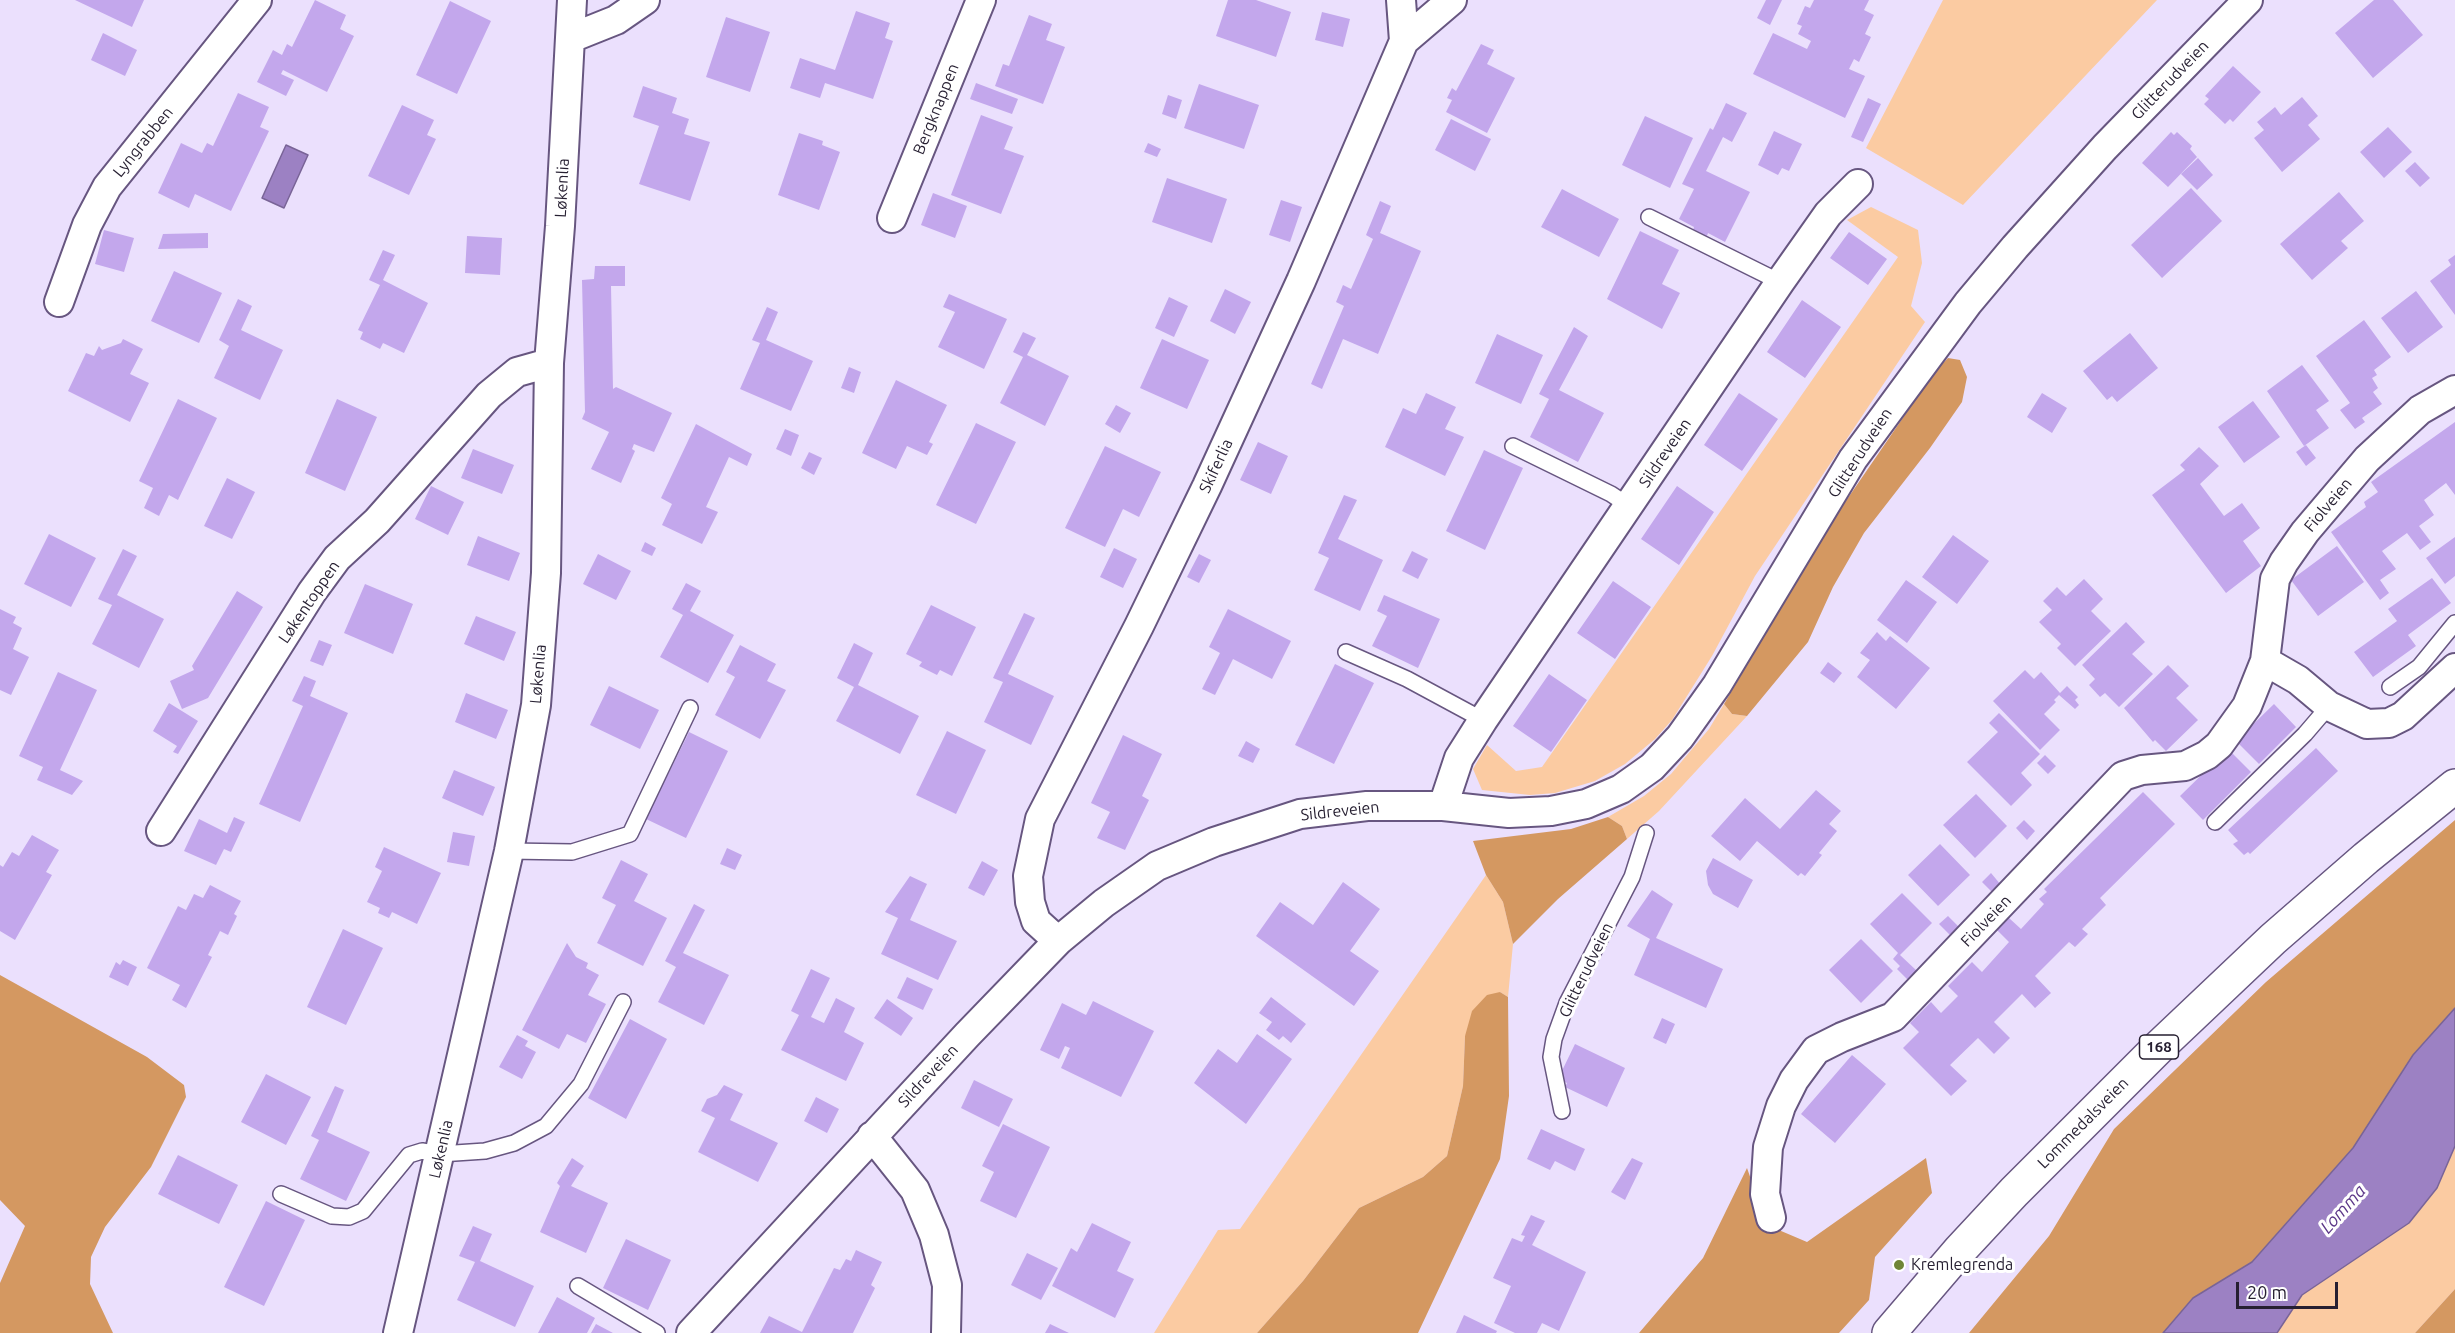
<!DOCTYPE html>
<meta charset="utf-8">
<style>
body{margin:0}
#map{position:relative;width:2455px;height:1333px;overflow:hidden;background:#ebe0fd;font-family:Ubuntu,sans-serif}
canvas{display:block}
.scale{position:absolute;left:2236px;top:1282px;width:102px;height:27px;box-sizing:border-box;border:3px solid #261f31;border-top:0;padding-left:8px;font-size:18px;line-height:21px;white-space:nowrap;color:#261f31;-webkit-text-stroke:4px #fff;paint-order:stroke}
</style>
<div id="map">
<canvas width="2455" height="1333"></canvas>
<div class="scale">20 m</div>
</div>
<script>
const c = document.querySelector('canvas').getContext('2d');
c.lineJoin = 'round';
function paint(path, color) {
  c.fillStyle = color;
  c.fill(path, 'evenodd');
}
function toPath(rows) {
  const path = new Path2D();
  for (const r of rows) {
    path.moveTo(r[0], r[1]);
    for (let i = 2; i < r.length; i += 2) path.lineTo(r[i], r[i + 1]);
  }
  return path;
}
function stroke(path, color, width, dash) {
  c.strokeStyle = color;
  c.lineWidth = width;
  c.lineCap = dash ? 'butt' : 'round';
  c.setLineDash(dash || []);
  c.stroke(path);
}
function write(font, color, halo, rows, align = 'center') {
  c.font = font + ' Ubuntu,sans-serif';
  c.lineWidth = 6;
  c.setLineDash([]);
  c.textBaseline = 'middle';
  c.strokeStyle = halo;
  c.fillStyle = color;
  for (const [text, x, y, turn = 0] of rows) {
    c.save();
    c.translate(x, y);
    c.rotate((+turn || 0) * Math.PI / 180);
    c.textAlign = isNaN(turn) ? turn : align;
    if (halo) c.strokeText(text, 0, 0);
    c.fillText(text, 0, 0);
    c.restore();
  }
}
const green = toPath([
 [1943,0,2157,0,1963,205,1866,148],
 [1871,207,1918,230,1922,263,1911,306,1925,322,1755,576,1712,656,1672,720,1655,739,1625,764,1595,781,1555,793,1530,795,1482,790,1473,769,1487,745,1516,771,1542,767,1898,257,1847,220],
 [1724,704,1732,714,1747,716,1659,811,1627,839,1622,826,1608,817,1644,796,1671,774,1709,729],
 [1486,875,1503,902,1513,944,1508,997,1500,992,1465,1036,1463,1086,1447,1156,1423,1177,1359,1208,1303,1281,1257,1333,1154,1333,1218,1230,1240,1229],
 [2455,1146,2455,1289,2415,1333,2277,1333,2302,1295,2409,1223]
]);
const forest = toPath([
 [1948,358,1960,360,1967,377,1962,402,1930,448,1864,533,1833,587,1808,642,1747,716,1732,714,1724,704,1826,530,1935,371],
 [1608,817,1622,826,1627,839,1558,899,1513,944,1503,902,1486,875,1473,841,1571,829],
 [2455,820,2455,1008,2413,1055,2353,1148,2252,1262,2193,1298,2163,1333,1969,1333,2049,1236,2114,1129,2266,982],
 [0,975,147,1057,184,1085,186,1097,151,1167,105,1227,91,1257,90,1284,113,1333,0,1333,0,1283,25,1226,0,1200],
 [1500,992,1508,997,1509,1096,1500,1159,1418,1333,1257,1333,1303,1281,1359,1208,1423,1177,1447,1156,1463,1086,1465,1036,1472,1011,1487,995],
 [1926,1158,1932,1193,1875,1257,1869,1300,1839,1333,1639,1333,1703,1258,1747,1168,1767,1225,1807,1242],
 [2455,1289,2455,1333,2415,1333]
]);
const water = toPath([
 [286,145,308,155,284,208,262,198,286,145],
 [2455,1008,2455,1146,2437,1188,2409,1223,2302,1295,2277,1333,2163,1333,2193,1298,2252,1262,2353,1148,2413,1055,2455,1008]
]);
const building = toPath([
 [75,0,144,0,132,27],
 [315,0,346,15,340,29,354,36,327,92,283,70,281,74,294,80,286,96,257,82,273,50,282,55,287,44,292,47],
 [1228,0,1256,0,1291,12,1276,57,1216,36],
 [1766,0,1782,0,1770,25,1757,18],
 [1814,0,1869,0,1864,10,1874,15,1865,34,1871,37,1859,62,1854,59,1849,69,1865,76,1845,118,1753,74,1773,33,1807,49,1811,41,1798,34,1802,26,1797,24,1805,6,1810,8],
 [2374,0,2393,0,2423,35,2373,78,2335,33],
 [450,1,491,21,457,94,416,75],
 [856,11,890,23,885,38,893,41,873,99,825,83,820,98,790,88,800,58,835,70],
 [1322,12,1350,19,1343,47,1315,40],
 [1029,15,1052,24,1046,40,1065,47,1043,104,995,86,1003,64,1009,66],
 [726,17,770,32,750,92,706,77],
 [103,33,137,50,125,76,91,60],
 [1481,44,1494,50,1487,64,1515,78,1487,133,1446,112,1452,100,1447,98,1452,88,1456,91],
 [2233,66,2261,92,2233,122,2230,119,2225,124,2204,104,2209,99,2205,96],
 [976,83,1018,99,1012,114,970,99],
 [1199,84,1259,105,1244,149,1184,128],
 [643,86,677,98,672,113,689,119,684,134,710,142,690,201,639,184,659,126,633,117],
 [238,93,269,107,260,127,269,131,231,211,195,194,189,208,158,193,181,143,202,153,207,143,213,146],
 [1168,95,1182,100,1176,119,1162,114],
 [2302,97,2318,116,2308,125,2320,139,2282,172,2254,138,2264,130,2257,122,2275,107,2281,115],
 [1868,98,1881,104,1863,142,1851,137],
 [1726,103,1747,113,1732,142,1723,137,1706,171,1750,192,1725,242,1708,233,1707,236,1693,230,1694,227,1679,219,1694,189,1682,184,1710,128,1713,130],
 [402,105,434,120,427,135,436,139,409,195,368,176],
 [981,115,1013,127,1004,149,1024,156,1001,214,951,195],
 [1645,116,1693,138,1670,188,1622,165],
 [1451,119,1491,139,1475,171,1435,150],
 [2388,127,2412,152,2384,178,2360,152],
 [1774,131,1802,144,1789,171,1782,168,1778,175,1758,165],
 [2171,132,2174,135,2177,132,2192,146,2190,149,2197,157,2168,187,2142,163],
 [799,133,823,141,822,145,840,152,819,210,778,195],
 [1148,143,1161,149,1157,157,1144,152],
 [2198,158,2213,175,2197,190,2181,174],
 [2415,162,2430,178,2420,187,2405,171],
 [1167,178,1227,199,1212,243,1152,222],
 [2191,188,2222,221,2162,278,2131,245],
 [1562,189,1619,219,1599,257,1541,227],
 [2339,192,2364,221,2341,241,2348,248,2312,280,2280,244],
 [933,193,967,206,955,238,921,225],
 [1281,200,1302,207,1290,242,1269,235],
 [1380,201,1391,206,1380,233,1421,251,1378,354,1343,339,1322,389,1311,384,1344,306,1336,302,1343,285,1351,289,1373,239,1366,235],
 [104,230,134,238,124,272,95,264],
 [1640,231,1679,250,1662,284,1680,293,1662,329,1607,299],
 [1849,232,1887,259,1868,285,1830,258],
 [208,233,208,248,158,249,163,234],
 [467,236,502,238,500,275,465,273],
 [383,250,395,255,383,280,428,303,404,353,383,343,380,349,360,339,363,332,358,330,380,285,369,280],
 [2455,255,2455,315,2430,281,2451,265,2448,260],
 [595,266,625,266,625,286,611,286,613,389,616,387,672,413,654,452,634,444,632,449,635,451,621,483,591,469,609,432,582,419,585,412,582,280,594,279],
 [174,271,222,293,199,343,151,321],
 [1225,289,1251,302,1235,334,1210,321],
 [2416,291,2443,327,2408,353,2381,318],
 [949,294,1007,319,984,369,938,347,955,312,943,307],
 [1169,297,1188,306,1174,337,1155,328],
 [238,299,252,306,241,330,283,350,260,400,214,378,229,346,219,340],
 [1802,300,1841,327,1805,378,1767,352],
 [767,307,778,312,766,340,813,361,791,411,740,389,760,343,752,340],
 [2364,320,2391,357,2374,370,2377,375,2372,378,2378,388,2373,392,2382,404,2362,418,2365,422,2355,429,2340,410,2350,403,2316,356],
 [1574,327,1588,336,1559,390,1604,413,1578,462,1530,437,1549,399,1539,394],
 [1023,332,1036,338,1027,355,1069,376,1045,426,1000,403,1023,357,1013,352],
 [2130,333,2158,368,2117,402,2112,396,2107,400,2083,371],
 [1497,334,1543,355,1521,404,1475,383],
 [123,339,143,349,130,374,149,383,130,422,68,391,86,353,94,356,99,346,102,350,121,343],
 [1162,339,1209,360,1187,409,1140,388],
 [2302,365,2329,401,2316,410,2329,428,2304,446,2267,391],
 [849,367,861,372,854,393,841,388],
 [896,380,947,405,929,442,933,444,927,455,907,446,896,469,862,453],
 [1426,393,1456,407,1445,429,1464,437,1445,476,1385,447,1403,408,1416,414],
 [1739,393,1778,419,1742,471,1704,445],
 [2042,393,2067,408,2052,433,2027,417],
 [178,399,217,418,178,500,169,495,159,516,144,508,153,488,139,481],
 [337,399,377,417,345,491,305,473],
 [2253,401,2280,437,2244,463,2218,427],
 [1116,405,1131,413,1120,433,1105,424],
 [2455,422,2455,495,2446,483,2424,500,2434,515,2419,526,2431,542,2420,550,2407,533,2382,551,2396,569,2380,580,2389,593,2380,600,2331,532,2366,507,2364,502,2378,492,2371,482],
 [976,423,1016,442,976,524,936,505],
 [696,424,752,454,747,466,729,457,706,507,718,512,702,544,662,525,672,504,661,498],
 [785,429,799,435,791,456,776,449],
 [1258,442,1288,456,1271,494,1240,480],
 [2306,445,2316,458,2306,466,2296,452],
 [1105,446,1161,472,1139,517,1123,509,1105,547,1065,528],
 [2199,447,2219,466,2200,484,2224,516,2242,503,2260,528,2243,541,2261,566,2226,593,2152,495,2185,470,2180,465],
 [473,449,514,465,502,494,461,478],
 [1484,450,1523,468,1485,550,1446,531],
 [809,452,822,458,814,475,801,468],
 [227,478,255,492,232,539,204,526],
 [431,486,464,502,448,535,415,519],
 [1677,486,1714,512,1679,565,1641,539],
 [1344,495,1357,500,1338,539,1383,560,1360,611,1314,590,1329,558,1318,553],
 [49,534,96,558,71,607,24,584],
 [1953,535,1989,561,1957,604,1922,577],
 [478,536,520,553,509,581,467,565],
 [2455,537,2455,576,2445,584,2426,558],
 [645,542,656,548,652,556,641,551],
 [2337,546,2364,582,2318,616,2291,580],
 [1114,548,1137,559,1123,588,1100,577],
 [123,549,137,556,117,595,164,619,139,668,92,644,112,605,98,599],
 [1412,551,1428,559,1418,579,1402,571],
 [598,554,631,571,616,600,583,584],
 [1199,554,1211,560,1199,583,1187,577],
 [2432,578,2451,603,2408,635,2416,646,2373,677,2354,652,2397,621,2388,609],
 [2084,579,2103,599,2091,611,2111,631,2075,666,2057,648,2061,644,2039,622,2052,610,2043,601,2057,587,2066,596],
 [1906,580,1937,602,1907,643,1877,620],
 [1613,581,1651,607,1615,659,1577,633],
 [686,583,701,591,690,611,734,635,708,683,660,657,683,615,672,609],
 [365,584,413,604,393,654,344,633],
 [237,591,263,607,208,698,182,709,170,681,194,670,192,666],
 [1384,595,1440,619,1418,668,1372,646,1387,616,1377,611],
 [931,605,976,627,952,676,940,670,937,675,919,666,922,662,906,654],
 [0,609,16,617,13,623,22,628,13,649,29,657,11,695,0,690],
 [1228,609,1291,641,1272,679,1233,659,1215,695,1202,689,1220,653,1209,647],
 [1024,613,1035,618,1008,674,1054,696,1031,745,984,722,1003,682,993,678],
 [476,616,516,632,504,661,464,644],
 [2126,622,2145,642,2132,654,2153,674,2119,707,2105,693,2100,697,2089,685,2095,679,2082,665],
 [1877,632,1886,641,1890,636,1930,668,1896,709,1857,677,1870,660,1860,653],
 [319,640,332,645,323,666,310,661],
 [854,643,873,653,858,685,919,716,900,754,836,721,854,687,837,678],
 [740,645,776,664,767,681,786,690,760,739,715,715,735,677,726,672],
 [1828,662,1842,673,1834,683,1820,673],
 [1335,664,1374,683,1334,764,1295,745],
 [2168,665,2189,686,2176,698,2198,720,2166,751,2155,740,2153,742,2124,708],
 [2025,670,2034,679,2041,672,2060,693,2067,686,2078,697,2075,700,2079,705,2075,709,2059,695,2054,700,2056,702,2044,714,2060,730,2040,750,1993,701],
 [58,672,97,690,60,770,83,781,72,795,37,780,43,767,19,756],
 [1549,674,1587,700,1551,752,1513,726],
 [304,676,316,681,310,696,348,713,300,822,259,804,303,706,292,701],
 [609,686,659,710,640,749,590,725],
 [466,693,508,710,496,739,455,722],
 [169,703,198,721,178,754,173,752,177,746,153,731],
 [2274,704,2296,727,2259,764,2236,741],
 [1999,713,2040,754,2021,773,2032,785,2011,806,1967,762,1998,732,1989,723],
 [947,731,986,750,956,814,916,795],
 [689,732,728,751,686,838,646,819],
 [1123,735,1162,754,1142,796,1149,800,1125,850,1097,838,1110,812,1091,803],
 [1246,741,1260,749,1253,763,1238,756],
 [2316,748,2338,771,2250,854,2248,852,2244,855,2233,844,2238,841,2228,830],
 [2228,749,2251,772,2203,820,2180,796],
 [2045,755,2056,766,2048,774,2037,763],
 [454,770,495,787,483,816,442,798],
 [1816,790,1841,811,1829,824,1837,831,1819,853,1822,855,1805,876,1801,873,1798,876,1757,841,1740,861,1711,836,1745,798,1780,829],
 [2143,792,2175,824,2100,898,2106,905,2082,929,2088,934,2075,947,2069,942,2035,976,2051,993,2035,1008,2022,994,1994,1022,2010,1038,1994,1054,1978,1038,1950,1065,1967,1081,1951,1096,1903,1048,1919,1032,1910,1023,1931,1002,1941,1013,1958,996,1948,986,1972,962,1982,972,2009,942,1997,930,2009,918,2021,929,2044,904,2039,899,2047,892,2044,889],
 [1976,794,2007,826,1975,858,1943,825],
 [234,817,245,822,231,852,224,849,216,865,184,851,199,819,227,833],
 [2024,820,2035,831,2027,840,2016,828],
 [453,832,475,836,469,866,447,862],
 [32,835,59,850,46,872,52,875,15,940,0,931,0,865,3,867,12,852,19,856],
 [1940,844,1970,875,1938,906,1908,875],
 [384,847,441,873,417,924,392,912,389,918,378,913,380,908,367,902,382,871,375,867],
 [727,848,742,855,735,870,720,864],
 [1713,858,1753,880,1738,908,1713,894,1708,885,1706,871],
 [621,860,648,874,634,901,667,918,643,966,597,943,616,905,602,898],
 [982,861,998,870,984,896,968,888],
 [1991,873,2001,885,1993,893,1982,882],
 [910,876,927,884,910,920,957,941,938,980,881,954,898,918,885,912],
 [1343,882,1380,909,1350,951,1379,971,1354,1006,1256,936,1280,902,1313,925],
 [210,885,241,901,234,914,237,916,228,935,220,931,208,955,212,957,186,1008,172,1000,180,985,147,968,178,906,186,910,194,894,203,898],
 [1652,890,1673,904,1656,938,1723,969,1706,1008,1634,975,1650,939,1627,926],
 [1902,893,1932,923,1900,955,1917,971,1908,980,1897,969,1900,966,1893,959,1898,953,1870,924],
 [694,904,705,910,683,953,729,975,704,1025,658,1002,676,967,665,961],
 [1948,916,1959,927,1951,936,1939,924],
 [343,929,383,948,346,1025,307,1007],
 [1861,939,1893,971,1861,1003,1829,970],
 [567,943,576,957,588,963,586,968,599,975,588,995,606,1004,586,1043,567,1034,559,1049,522,1030],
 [123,960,137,967,128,986,109,977,116,962,120,965],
 [811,969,830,978,811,1017,824,1023,836,998,855,1008,844,1032,864,1043,846,1081,781,1050,799,1015,791,1011],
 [907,977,933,989,923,1010,897,998],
 [1271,997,1306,1024,1291,1043,1283,1036,1279,1040,1266,1030,1272,1022,1259,1013],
 [887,999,913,1018,901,1036,874,1018],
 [1093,1001,1154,1031,1121,1097,1061,1068,1070,1048,1065,1046,1059,1059,1040,1050,1062,1003,1086,1015],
 [1662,1018,1675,1024,1666,1044,1653,1038],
 [630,1019,667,1039,626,1119,588,1098],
 [1257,1034,1292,1059,1246,1124,1194,1083,1218,1049,1237,1063],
 [517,1035,528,1041,525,1046,536,1052,522,1079,499,1067],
 [1575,1044,1625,1068,1607,1107,1565,1087,1567,1083,1558,1079],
 [1852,1055,1886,1084,1835,1143,1801,1114],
 [266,1074,311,1097,286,1145,241,1122],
 [974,1080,1013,1099,999,1127,961,1108],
 [724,1085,743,1094,730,1120,778,1143,758,1182,698,1152,715,1118,701,1111,707,1099,717,1095],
 [335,1086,344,1090,327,1132,370,1152,346,1201,300,1179,319,1140,311,1136],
 [816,1097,839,1109,827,1133,804,1121],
 [1003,1124,1050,1147,1016,1218,980,1201,994,1172,982,1166],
 [1541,1129,1585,1149,1575,1171,1555,1161,1550,1170,1527,1159],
 [178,1155,238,1185,219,1224,158,1194],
 [572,1158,584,1166,571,1186,608,1203,586,1253,540,1232,560,1186,557,1183],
 [1632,1158,1643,1163,1625,1200,1611,1192],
 [266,1201,305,1220,264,1306,224,1287],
 [1531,1215,1545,1221,1532,1245,1586,1272,1559,1331,1542,1323,1537,1333,1515,1333,1494,1323,1511,1286,1493,1278,1512,1238,1522,1242,1525,1236,1521,1235],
 [1092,1223,1131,1242,1117,1271,1134,1279,1115,1318,1052,1286,1071,1248,1077,1252],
 [473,1226,492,1234,480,1261,534,1286,515,1327,457,1300,475,1262,459,1256],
 [626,1239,671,1260,648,1310,603,1288],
 [856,1250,882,1262,871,1285,875,1288,853,1333,760,1333,769,1316,802,1332,834,1268,840,1270,846,1259,851,1261],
 [1027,1253,1058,1268,1041,1300,1011,1285],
 [557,1297,595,1318,587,1333,538,1333],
 [1464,1315,1497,1331,1496,1333,1456,1333],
 [596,1324,613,1333,591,1333],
 [1050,1324,1069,1333,1045,1333]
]);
const lane = toPath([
 [1649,217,1780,282],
 [1513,446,1611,494,1629,506],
 [1346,652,1407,679,1483,720],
 [2390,687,2419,667,2455,623],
 [2215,822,2305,734,2329,706],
 [509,851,572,852,630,834,690,708],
 [1562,1111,1551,1057,1554,1039,1567,1003,1632,877,1646,833],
 [281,1194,332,1216,349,1217,363,1211,409,1155,422,1151,440,1154,485,1151,514,1143,546,1126,581,1084,623,1002],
 [578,1286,657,1333]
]);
const street = toPath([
 [1401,0,1404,41],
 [571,38,616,20,645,0],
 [892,218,981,0],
 [59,302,87,225,107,187,257,0],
 [2265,661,2298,680,2329,706,2367,724,2389,723,2403,716,2455,668],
 [1443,806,1459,758,1483,720,1780,282,1828,214,1858,184],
 [161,831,312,592,337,558,377,521,489,395,517,372,549,363],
 [1058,941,1036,921,1030,902,1028,876,1040,819,1139,626,1207,486,1301,281,1404,41,1452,0],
 [872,1136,915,1190,934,1235,947,1285,946,1333],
 [1771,1218,1765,1194,1768,1147,1781,1106,1794,1080,1816,1050,1842,1037,1893,1017,2123,776,2142,770,2185,766,2207,755,2219,745,2247,706,2265,661,2275,579,2284,562,2305,532,2367,459,2420,410,2455,390],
 [398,1333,509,851,536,705,546,573,549,363,560,226,572,0],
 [691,1333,967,1035,1058,941,1104,903,1157,866,1214,842,1300,814,1367,806,1443,806,1509,813,1551,811,1586,804,1621,789,1652,767,1680,737,1717,685,1853,459,1968,303,2015,247,2105,147,2248,0]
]);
const primary = toPath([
 [1889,1333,1960,1250,2014,1192,2160,1046,2273,939,2366,858,2455,786]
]);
const markers = [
 [1899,1265,6,"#708536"]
];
const shields = [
 [2159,1047,39]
];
const shieldNames = [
 ["168",2159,1047]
];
const streetNames = [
 ["Glitterudveien",2170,80,-46],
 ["Bergknappen",936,109,-68],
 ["Lyngrabben",143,142,-51],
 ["Løkenlia",562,188,-87],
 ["Sildreveien",1665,453,-56],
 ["Glitterudveien",1860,453,-57],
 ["Skiferlia",1216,466,-65],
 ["Fiolveien",2328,505,-50],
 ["Løkentoppen",309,602,-56],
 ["Løkenlia",538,674,-85],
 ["Sildreveien",1340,811,-6],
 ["Fiolveien",1986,921,-46],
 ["Glitterudveien",1586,970,-64],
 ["Sildreveien",928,1076,-47],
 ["Lommedalsveien",2083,1123,-45],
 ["Løkenlia",441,1149,-77]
];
const poiNames = [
 ["Kremlegrenda",1911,1265]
];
const waterNames = [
 ["Lomma",2343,1209,-48]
];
paint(green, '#fbcba2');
paint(forest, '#d49861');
paint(water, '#9c81c3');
stroke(water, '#796497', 1.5);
paint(building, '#c3a7ec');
stroke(lane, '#675680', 18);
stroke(street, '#675680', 32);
stroke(primary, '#675680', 36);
stroke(lane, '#fff', 15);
stroke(street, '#fff', 28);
stroke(primary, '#fff', 33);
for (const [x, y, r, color] of markers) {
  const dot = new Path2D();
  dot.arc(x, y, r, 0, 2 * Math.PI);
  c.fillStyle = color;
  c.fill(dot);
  stroke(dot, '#fff', 2);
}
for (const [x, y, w] of shields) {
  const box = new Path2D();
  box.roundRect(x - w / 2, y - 12, w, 24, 4.5);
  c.fillStyle = '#fff';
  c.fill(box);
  stroke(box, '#261f31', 1.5);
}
write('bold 15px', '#261f31', null, shieldNames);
write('16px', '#261f31', '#fff', streetNames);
write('16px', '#261f31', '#fff', poiNames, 'left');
write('italic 18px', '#5c3788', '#fff', waterNames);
</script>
